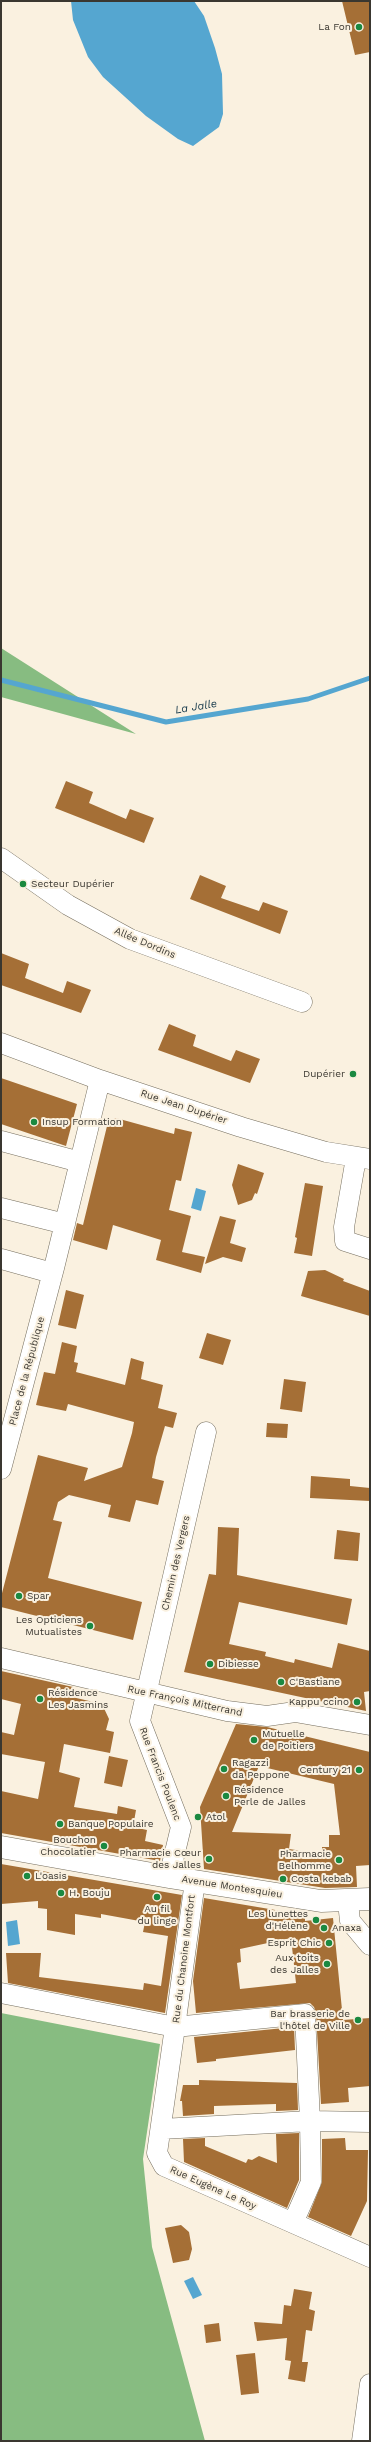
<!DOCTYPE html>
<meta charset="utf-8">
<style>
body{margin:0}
#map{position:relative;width:371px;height:2442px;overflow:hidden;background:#faf1e0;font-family:"Work Sans",sans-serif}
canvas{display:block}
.frame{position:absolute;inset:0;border:2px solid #3a3730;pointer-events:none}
</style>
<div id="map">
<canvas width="371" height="2442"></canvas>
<div class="frame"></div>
</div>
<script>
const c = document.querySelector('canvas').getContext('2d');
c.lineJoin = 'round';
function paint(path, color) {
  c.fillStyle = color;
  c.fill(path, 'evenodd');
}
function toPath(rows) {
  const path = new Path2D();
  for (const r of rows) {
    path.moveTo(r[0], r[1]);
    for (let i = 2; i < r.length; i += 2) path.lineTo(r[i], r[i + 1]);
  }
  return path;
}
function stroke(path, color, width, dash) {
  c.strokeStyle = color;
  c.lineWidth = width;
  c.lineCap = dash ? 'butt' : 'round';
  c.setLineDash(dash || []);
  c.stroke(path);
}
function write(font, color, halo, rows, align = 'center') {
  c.font = font + ' "Work Sans",sans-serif';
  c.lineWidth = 4;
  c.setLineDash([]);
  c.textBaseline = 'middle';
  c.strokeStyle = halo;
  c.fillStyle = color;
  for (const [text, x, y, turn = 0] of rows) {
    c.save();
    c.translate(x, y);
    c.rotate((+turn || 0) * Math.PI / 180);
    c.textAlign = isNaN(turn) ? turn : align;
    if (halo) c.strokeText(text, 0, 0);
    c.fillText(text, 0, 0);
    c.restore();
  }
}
const forest = toPath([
 [1,648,136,734,1,697],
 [1,2013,160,2044,143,2159,152,2247,205,2441,1,2441]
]);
const water = toPath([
 [71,1,194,1,204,16,215,48,222,74,223,114,219,127,193,146,178,139,146,116,103,77,88,57,73,20],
 [196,1188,206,1191,201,1211,191,1208],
 [17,1920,20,1944,8,1946,6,1922],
 [193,2277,202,2295,193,2299,184,2281]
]);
const stream = toPath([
 [1,680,166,722,308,699,370,678]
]);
const building = toPath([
 [342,1,370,1,370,52,355,55],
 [66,781,93,792,89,803,126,819,130,809,154,818,144,843,55,808],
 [200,875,226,886,221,898,259,911,263,902,288,911,280,934,190,899],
 [1,953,29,964,25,978,63,993,67,981,91,990,81,1013,1,985],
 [169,1024,196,1035,193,1046,231,1061,236,1050,260,1059,250,1083,158,1050],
 [1,1078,77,1104,66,1146,1,1124],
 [116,1118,174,1134,175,1128,192,1132,181,1181,176,1180,169,1210,191,1216,182,1252,205,1257,201,1273,156,1260,161,1240,113,1225,107,1250,73,1240,77,1223,83,1225,108,1122],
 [238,1164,264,1173,257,1194,255,1193,252,1200,238,1205,232,1185],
 [305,1183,323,1186,312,1256,294,1253,297,1238,295,1237],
 [220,1216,236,1220,230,1243,246,1248,242,1262,223,1257,205,1264],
 [325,1270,344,1279,343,1281,370,1291,370,1316,301,1296,308,1271],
 [66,1290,84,1295,76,1329,58,1325],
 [207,1333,231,1340,223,1365,199,1358],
 [62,1342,77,1346,74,1362,78,1363,76,1372,125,1385,131,1358,144,1362,141,1379,163,1385,158,1408,177,1413,173,1428,165,1426,156,1457,152,1478,164,1481,158,1505,136,1500,130,1522,108,1517,111,1505,69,1495,58,1502,53,1520,62,1522,48,1578,142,1602,133,1640,1,1607,1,1597,38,1455,88,1468,84,1481,122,1467,132,1433,134,1422,68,1404,66,1411,36,1405,44,1372,55,1374],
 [284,1379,306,1382,302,1412,280,1409],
 [267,1423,288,1424,287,1438,266,1437],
 [311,1476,350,1479,350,1486,370,1488,370,1501,310,1498],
 [218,1527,239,1528,237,1575,352,1599,347,1625,239,1602,229,1644,266,1652,265,1656,294,1663,295,1659,332,1668,338,1643,370,1651,370,1691,364,1692,366,1711,184,1672,209,1574,216,1575],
 [337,1530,360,1533,358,1561,334,1559],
 [1,1671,73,1687,72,1697,102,1704,109,1719,106,1730,114,1732,110,1753,64,1744,59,1772,80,1778,74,1807,117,1814,118,1806,136,1810,133,1827,147,1830,145,1841,163,1845,160,1861,1,1833,1,1791,38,1799,45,1762,1,1754,1,1732,14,1735,21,1704,1,1699],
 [236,1724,267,1727,370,1752,370,1865,356,1866,357,1887,325,1888,204,1869,200,1807],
 [259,1766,334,1784,340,1835,329,1835,329,1847,322,1847,322,1854,289,1849,291,1834,232,1832],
 [109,1756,128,1760,122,1787,104,1783],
 [1,1864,182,1895,165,2013,8,1983,6,1953,41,1953,39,1977,143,1990,144,1983,161,1986,168,1936,143,1932,145,1922,101,1914,101,1918,75,1914,75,1935,47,1930,47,1909,38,1908,38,1901,1,1904],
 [204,1898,305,1915,305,1921,333,1918,343,2020,370,2018,370,2086,348,2088,349,2102,321,2104,316,2013,314,2007,310,2003,196,2013,193,1981],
 [291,1938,296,1983,240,1989,237,1963,241,1962,240,1949],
 [294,2027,295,2050,216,2059,216,2061,197,2063,194,2037],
 [199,2080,297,2083,298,2110,276,2111,276,2104,214,2106,214,2114,183,2116,182,2101,180,2101,183,2085,199,2085],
 [299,2133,299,2180,287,2208,184,2162,183,2139,205,2138,205,2146,246,2163,248,2159,252,2160,259,2156,277,2163,276,2134],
 [345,2138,346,2150,368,2150,367,2201,351,2236,308,2217,322,2182,322,2139],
 [181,2225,189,2232,192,2249,189,2260,173,2263,165,2228],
 [294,2289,312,2292,309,2309,315,2311,312,2331,306,2330,302,2362,308,2362,305,2382,288,2379,291,2361,285,2360,287,2338,257,2341,254,2322,282,2324,284,2305,291,2306],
 [219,2323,221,2341,206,2343,204,2325],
 [255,2353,259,2393,241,2395,236,2355]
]);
const minor = toPath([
 [1,858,68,905,130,939,302,1002],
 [1,1043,100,1080,241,1127,326,1152,370,1159],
 [1,1141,80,1162],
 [356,1158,344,1227,345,1241,370,1249],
 [1,1208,65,1224],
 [1,1259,52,1273],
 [1,1469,54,1268,100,1080],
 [1,1658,227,1711,267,1716,295,1712,370,1725],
 [169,1877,181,1827,140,1721,206,1432],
 [195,1881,175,2027,305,2014,310,2121,370,2122],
 [348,1902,350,1921,370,1945],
 [1,1993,175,2027,157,2153,164,2166,370,2257],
 [161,2129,310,2121,311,2182,293,2223],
 [362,2441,370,2384]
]);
const major = toPath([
 [1,1847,169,1877,321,1901,370,1899]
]);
const markers = [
 [359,27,4,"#1a8941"],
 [23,884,4,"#1a8941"],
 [353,1074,4,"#1a8941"],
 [34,1122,4,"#1a8941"],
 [19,1596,4,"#1a8941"],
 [90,1626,4,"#1a8941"],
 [210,1664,4,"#1a8941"],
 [281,1682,4,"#1a8941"],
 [40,1699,4,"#1a8941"],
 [357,1702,4,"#1a8941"],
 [254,1740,4,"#1a8941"],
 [224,1769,4,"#1a8941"],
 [359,1770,4,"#1a8941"],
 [226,1796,4,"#1a8941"],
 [198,1817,4,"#1a8941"],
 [60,1824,4,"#1a8941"],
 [104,1846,4,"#1a8941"],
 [209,1859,4,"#1a8941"],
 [339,1860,4,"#1a8941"],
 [27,1876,4,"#1a8941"],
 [283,1879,4,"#1a8941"],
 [61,1893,4,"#1a8941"],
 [157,1897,4,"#1a8941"],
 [316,1920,4,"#1a8941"],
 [324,1928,4,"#1a8941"],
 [329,1943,4,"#1a8941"],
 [327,1964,4,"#1a8941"],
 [358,2020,4,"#1a8941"]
];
const poiNames = [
 ["La Fon",351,27,"right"],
 ["Secteur Dupérier",31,884],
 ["Dupérier",345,1074,"right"],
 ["Insup Formation",42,1122],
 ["Spar",27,1596],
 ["Les Opticiens",82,1620,"right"],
 ["Mutualistes",82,1632,"right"],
 ["Dibiesse",218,1664],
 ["C'Bastiane",289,1682],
 ["Résidence",48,1693],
 ["Les Jasmins",48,1705],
 ["Kappu ccino",349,1702,"right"],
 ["Mutuelle",262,1734],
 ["de Poitiers",262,1746],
 ["Ragazzi",232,1763],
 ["da Peppone",232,1775],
 ["Century 21",351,1770,"right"],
 ["Résidence",234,1790],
 ["Perle de Jalles",234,1802],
 ["Atol",206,1817],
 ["Banque Populaire",68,1824],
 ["Bouchon",96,1840,"right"],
 ["Chocolatier",96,1852,"right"],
 ["Pharmacie Cœur",201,1853,"right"],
 ["des Jalles",201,1865,"right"],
 ["Pharmacie",331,1854,"right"],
 ["Belhomme",331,1866,"right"],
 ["L'oasis",35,1876],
 ["Costa kebab",291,1879],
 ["H. Bouju",69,1893],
 ["Au fil",157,1909,"center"],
 ["du linge",157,1921,"center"],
 ["Les lunettes",308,1914,"right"],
 ["d'Hélène",308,1926,"right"],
 ["Anaxa",332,1928],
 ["Esprit Chic",321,1943,"right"],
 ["Aux toits",319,1958,"right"],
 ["des Jalles",319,1970,"right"],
 ["Bar brasserie de",350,2014,"right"],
 ["l'hôtel de Ville",350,2026,"right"]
];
const streetNames = [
 ["Allée Dordins",145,943,23],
 ["Rue Jean Dupérier",184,1107,18],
 ["Place de la République",27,1371,-75],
 ["Chemin des Vergers",176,1563,-77],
 ["Rue François Mitterrand",185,1701,12],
 ["Rue Francis Poulenc",160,1774,69],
 ["Avenue Montesquieu",232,1887,9],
 ["Rue du Chanoine Montfort",184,1959,-83],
 ["Rue Eugène Le Roy",213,2188,24]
];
const waterNames = [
 ["La Jalle",196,707,-9]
];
paint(forest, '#87bc81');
paint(water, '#55a6d0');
stroke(stream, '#55a6d0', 5);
paint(building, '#a56f36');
stroke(minor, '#756e5e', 21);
stroke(major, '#756e5e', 23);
stroke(minor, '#fff', 20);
stroke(major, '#fff', 22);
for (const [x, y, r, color] of markers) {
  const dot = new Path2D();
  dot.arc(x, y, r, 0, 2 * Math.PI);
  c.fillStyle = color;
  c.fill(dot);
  stroke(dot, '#faf1e0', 1.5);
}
write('10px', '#3a3730', '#faf1e0', poiNames, 'left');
write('10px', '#3a3730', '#faf1e0', streetNames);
write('italic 11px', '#123649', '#faf1e0', waterNames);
</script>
